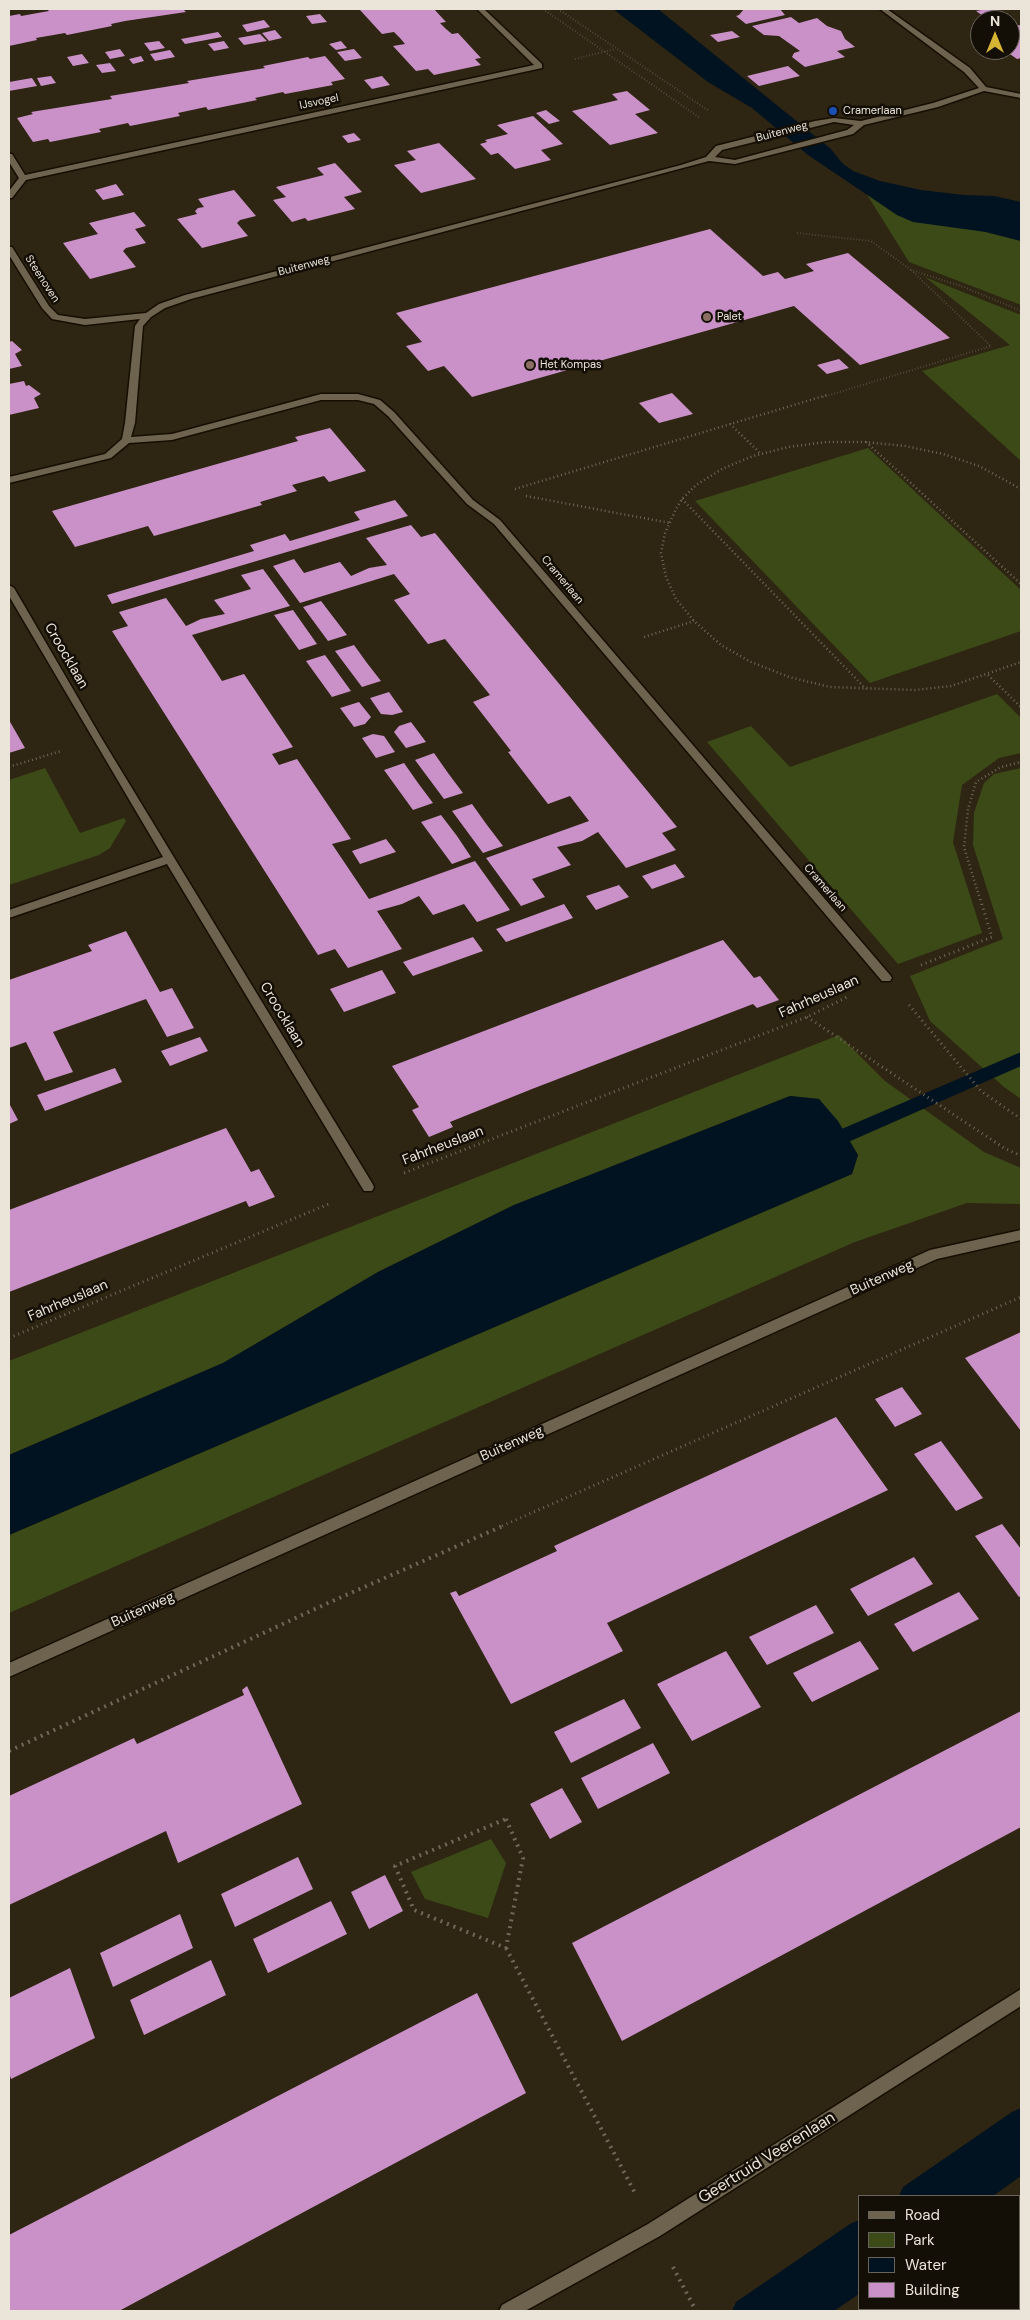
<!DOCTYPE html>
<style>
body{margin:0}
#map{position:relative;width:1030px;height:2320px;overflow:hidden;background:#2e2513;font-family:"DM Sans",sans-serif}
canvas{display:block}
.frame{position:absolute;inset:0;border:10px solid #eae4d9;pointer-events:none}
.legend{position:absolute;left:858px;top:2195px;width:162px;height:115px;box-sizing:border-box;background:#130f07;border:1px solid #69645b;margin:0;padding:6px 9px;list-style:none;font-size:15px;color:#eae4d9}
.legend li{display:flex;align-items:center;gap:10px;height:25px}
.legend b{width:25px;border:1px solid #69645b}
.north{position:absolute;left:970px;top:10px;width:50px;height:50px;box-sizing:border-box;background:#130f07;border:1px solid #69645b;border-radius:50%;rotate:0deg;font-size:14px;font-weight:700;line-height:20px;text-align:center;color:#eae4d9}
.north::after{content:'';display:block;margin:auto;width:18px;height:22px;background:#d7b434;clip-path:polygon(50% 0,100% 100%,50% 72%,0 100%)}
</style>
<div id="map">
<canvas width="1030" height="2320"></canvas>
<div class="frame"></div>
<ul class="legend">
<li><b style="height:6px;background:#6e634f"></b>Road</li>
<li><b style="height:14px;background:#3c4a17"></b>Park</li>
<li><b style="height:14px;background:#011321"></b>Water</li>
<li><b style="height:14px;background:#c991c7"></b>Building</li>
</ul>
<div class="north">N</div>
</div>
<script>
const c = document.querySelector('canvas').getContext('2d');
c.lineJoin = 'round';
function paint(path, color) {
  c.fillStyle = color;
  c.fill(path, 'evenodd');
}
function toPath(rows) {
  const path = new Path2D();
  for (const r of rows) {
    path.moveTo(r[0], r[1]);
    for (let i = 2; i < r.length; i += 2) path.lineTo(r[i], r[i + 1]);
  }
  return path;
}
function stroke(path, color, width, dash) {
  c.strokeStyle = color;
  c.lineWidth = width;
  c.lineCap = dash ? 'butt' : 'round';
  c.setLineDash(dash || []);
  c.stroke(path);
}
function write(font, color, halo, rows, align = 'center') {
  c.font = font + ' "DM Sans",sans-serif';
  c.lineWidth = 5;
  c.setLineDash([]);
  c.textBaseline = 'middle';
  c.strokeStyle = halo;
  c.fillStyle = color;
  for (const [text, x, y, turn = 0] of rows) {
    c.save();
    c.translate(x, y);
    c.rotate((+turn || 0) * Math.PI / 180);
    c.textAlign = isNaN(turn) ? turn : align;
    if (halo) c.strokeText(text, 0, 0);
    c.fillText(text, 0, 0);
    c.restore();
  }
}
const green = toPath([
 [866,193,897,215,986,232,1021,241,1021,305,909,262],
 [925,277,1021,315,1021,461,922,371,1010,345],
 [868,448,1021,590,1021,631,870,683,695,501],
 [997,694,1021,718,1021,753,999,758,962,785,953,842,982,933,898,964,707,742,751,726,790,767],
 [45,768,80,833,124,818,126,821,110,848,99,855,9,885,9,780],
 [1021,768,1021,1099,1004,1087,930,1021,910,976,1003,939,973,845,974,813,984,783,994,774],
 [839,1035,885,1081,984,1152,1021,1168,1021,1204,967,1203,855,1242,9,1613,9,1535,852,1174,858,1155,819,1099,790,1096,514,1205,378,1272,223,1363,9,1455,9,1361],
 [491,1839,506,1863,488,1918,425,1899,411,1872]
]);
const forest = toPath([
 [1021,2264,1021,2311,961,2311,964,2309,1019,2309,1019,2266]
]);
const water = toPath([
 [613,9,658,9,831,149,842,163,853,171,880,181,921,190,964,195,994,196,1021,202,1021,241,986,232,913,222,897,215,808,155,752,108,708,82],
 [790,1096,819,1099,838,1121,858,1155,852,1174,9,1535,9,1455,223,1363,378,1272,514,1205],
 [1021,2124,1021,2176,993,2196,919,2196],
 [859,2239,859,2294,834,2311,757,2311]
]);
const stream = toPath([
 [1021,1052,1021,1066,830,1150,823,1152,816,1150,814,1145,816,1140,1021,1052],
 [1021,2108,1021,2136,934,2196,899,2196,903,2187,1012,2112,1021,2108],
 [859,2220,859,2249,768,2311,732,2311,736,2302,850,2224,859,2220]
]);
const building = toPath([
 [47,9,183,9,186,12,125,21,111,24,112,26,67,35,65,33,36,38,37,40,9,46,9,16,20,14,21,16,49,11],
 [369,9,434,9,446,22,440,23,446,29,452,34,458,33,481,58,475,59,481,65,434,75,428,69,416,71,393,46,405,44,400,38,394,32,382,34,360,10],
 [744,9,780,9,785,15,746,24,736,16,739,15],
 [987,9,992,9,997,12,983,16,976,11],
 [320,14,327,22,312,24,306,16],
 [791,17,799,23,817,18,827,26,841,31,845,39,855,47,837,51,845,57,805,67,792,57,794,53,800,51,779,36,764,35,752,26],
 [264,20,270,27,247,32,242,25],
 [1019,25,1021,26,1021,58,1017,59,1004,50,1010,50,1010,27],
 [275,30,282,38,269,41,262,33],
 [732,31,740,37,718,42,710,35],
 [218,32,222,37,185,44,181,39],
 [260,34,267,41,244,45,238,38],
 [159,41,165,48,150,51,144,43],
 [224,41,229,48,214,51,208,44],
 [341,41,347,48,336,50,329,44],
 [120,49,125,56,110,59,105,52],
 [354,49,362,58,345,61,337,52],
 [170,50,175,57,155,61,150,54],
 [82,54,89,63,73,66,67,57],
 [141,56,144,61,133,64,129,59],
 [325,56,345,79,331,82,333,85,285,94,283,92,255,98,257,100,208,110,206,107,178,113,180,116,130,126,128,123,114,126,99,129,101,132,50,142,48,139,33,142,17,118,33,114,31,112,112,99,110,96,189,83,187,81,265,68,263,66,308,57,310,59],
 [110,63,116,71,102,73,96,65],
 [788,66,800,76,759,86,747,76],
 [51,76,56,83,41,86,37,78],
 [382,76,390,85,372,89,364,80],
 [32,78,37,86,9,91,9,82],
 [627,91,650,110,635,114,658,133,610,145,572,111,618,100,612,94],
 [546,110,560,121,549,124,536,113],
 [533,116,563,144,541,150,551,160,515,169,498,153,491,155,480,144,487,142,485,140,508,134,497,125],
 [354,133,361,140,348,143,342,136],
 [439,143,476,179,421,193,394,165,416,160,407,151],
 [335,163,362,192,344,197,355,209,308,221,305,218,292,222,273,200,286,197,276,187,324,175,317,168],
 [116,184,124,195,103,200,95,190],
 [234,190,256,216,240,220,237,223,248,236,202,248,177,219,197,214,195,211,198,208,204,207,198,199],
 [134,212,146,226,135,229,146,243,126,248,123,251,136,267,90,279,63,243,98,234,89,223],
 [710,229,763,276,778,272,785,279,814,271,806,264,848,253,950,338,860,365,794,306,472,397,444,366,428,371,406,346,422,342,396,313],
 [12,341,22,350,15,354,22,366,9,369,9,342],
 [839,359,849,368,827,374,817,365],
 [24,381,26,386,29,385,41,394,34,398,39,408,9,415,9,384],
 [672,393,693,414,659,423,639,403],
 [330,428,366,471,329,482,324,476,292,485,297,491,260,502,262,505,154,536,148,526,75,547,52,511,298,441,295,437],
 [395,500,408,516,112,604,107,595,254,551,250,545,285,534,290,541,360,520,354,512],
 [411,525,421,537,435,533,677,827,662,833,676,850,626,868,598,832,582,841,557,847,571,865,532,879,545,897,521,906,486,858,589,821,570,796,548,804,508,752,511,751,473,702,490,695,445,639,428,644,394,600,410,594,394,574,300,603,273,566,294,559,304,573,340,562,351,576,369,568,387,565,366,538],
 [263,569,290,606,192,635,222,681,244,674,293,747,272,754,279,765,297,759,351,839,332,844,369,899,475,861,510,910,477,922,464,904,433,915,419,896,402,904,377,911,402,949,348,968,335,949,318,955,112,631,128,626,119,612,166,598,186,626,201,619,225,614,214,600,251,589,241,575],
 [321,601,347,635,328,641,303,607],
 [293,610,317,644,299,650,274,615],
 [354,645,367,663,381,681,362,687,335,651],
 [325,655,351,691,332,697,306,661],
 [389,692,403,712,392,715,381,714,370,698],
 [359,702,371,717,365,724,354,727,340,708],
 [9,720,25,748,9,753],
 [411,722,426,742,406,748,394,732,399,726],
 [373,734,384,736,395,752,376,758,362,738],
 [434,753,448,773,463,793,444,799,415,760],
 [404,763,418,783,433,803,413,810,384,770],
 [472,804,487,825,503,846,483,853,452,811],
 [441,815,457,836,471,857,452,864,421,822],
 [386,839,396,852,360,864,352,851],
 [675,864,685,877,652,889,642,876],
 [619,885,629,897,596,910,586,896],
 [564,904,573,918,506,942,496,929],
 [126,931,160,992,172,988,194,1028,167,1037,146,999,101,1015,53,1032,73,1072,45,1081,26,1042,9,1048,9,980,92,951,88,945],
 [473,937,483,951,413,976,403,962],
 [723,940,754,978,760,976,779,1000,757,1008,753,1004,532,1089,450,1122,453,1127,429,1137,412,1110,419,1107,392,1066],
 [382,970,396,993,344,1012,330,989],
 [200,1037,208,1051,170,1066,161,1051],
 [115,1068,122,1082,45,1111,37,1095],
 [10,1105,18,1120,9,1124,9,1106],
 [226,1128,251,1172,259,1169,275,1197,249,1207,246,1201,9,1292,9,1210],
 [1021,1332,1021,1431,965,1358],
 [902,1387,922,1414,895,1427,875,1399],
 [836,1417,888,1490,607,1623,623,1651,511,1704,450,1593,456,1591,459,1596,557,1551,554,1546],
 [941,1441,983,1498,956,1511,914,1454],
 [1002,1524,1021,1549,1021,1596,1019,1597,975,1536],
 [914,1557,933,1584,868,1616,850,1589],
 [959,1592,979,1619,913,1652,894,1624],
 [816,1605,834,1633,767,1665,749,1637],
 [860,1641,879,1669,812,1702,793,1673],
 [726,1651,761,1707,692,1741,657,1684],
 [247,1686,302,1804,178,1863,166,1831,9,1905,9,1796,134,1738,137,1744,244,1695,242,1690],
 [624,1699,641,1728,571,1763,554,1732],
 [1021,1711,1021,1827,622,2041,572,1943],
 [653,1743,670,1773,598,1809,581,1778],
 [562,1788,582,1822,550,1839,530,1804],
 [298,1857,313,1889,235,1927,221,1894],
 [385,1875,403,1911,369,1929,351,1892],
 [331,1901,347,1934,268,1973,253,1939],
 [180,1914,193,1948,113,1987,100,1953],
 [211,1960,226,1995,144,2035,130,2000],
 [70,1968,95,2038,11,2079,9,2073,9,1998],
 [477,1993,526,2093,119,2311,9,2311,9,2235]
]);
const pathFar3 = toPath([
 [543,9,700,118],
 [558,9,709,111],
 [575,59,615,49],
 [797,233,871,241,911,270,964,287,1021,311],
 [823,397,991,346,911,270]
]);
const pathFar2 = toPath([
 [730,424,760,453],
 [866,442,1021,584],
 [515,489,827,395],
 [1021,489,979,466,943,454,905,446,865,442,826,442,788,447,753,456,722,469,696,485,682,499,676,509,665,533,661,553,666,577,676,599,694,621,721,645,751,662,789,677,830,687,915,690,951,686,1021,662],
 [526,496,670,523],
 [682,499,866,689],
 [644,637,694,621],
 [988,675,1021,707],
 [9,767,61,751],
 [979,896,964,847,968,809,976,782,1001,767,1021,762]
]);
const pathFar1 = toPath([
 [921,965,992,937,979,895],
 [909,1005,981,1091,1021,1119],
 [807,1017,1004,1148,1021,1156],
 [404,1173,807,1017,849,996],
 [9,1338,331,1203],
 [502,1526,1021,1297]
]);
const path = toPath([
 [9,1751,328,1603,505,1525],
 [506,1819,523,1858,506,1948,414,1910,395,1866,506,1819],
 [506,1948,635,2193],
 [1019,2261,1021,2259],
 [673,2267,696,2311],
 [948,2311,952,2309]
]);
const minor = toPath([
 [477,9,484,9,542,64,542,68,26,180,12,198,9,198,9,191,19,178,9,162,9,154,12,154,25,175,534,65,477,9],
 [880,9,887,9,970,68,986,87,1021,94,1021,98,984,91,938,107,864,125,853,134,735,164,709,161,191,299,165,308,151,317,143,326,135,423,131,437,172,434,321,394,358,394,380,400,394,412,473,500,500,520,890,975,892,978,890,981,882,981,494,524,467,504,388,416,374,404,358,400,321,400,172,440,129,443,111,458,9,483,9,477,105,454,122,439,125,423,135,326,140,319,85,325,52,319,42,308,9,255,9,247,12,247,49,306,58,315,85,319,146,313,159,304,185,295,681,165,706,157,716,146,815,121,834,118,861,121,933,103,979,88,964,72,880,9],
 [834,122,854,125,847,130,735,160,715,157,722,150,834,122],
 [9,585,14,588,102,739,372,1183,374,1187,372,1191,364,1191,167,864,9,918,9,910,163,857,9,596,9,585],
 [1021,1230,1021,1240,937,1259,9,1677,9,1663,930,1250,1021,1230],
 [1021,1989,1021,2006,660,2236,525,2311,499,2311,502,2305,648,2224,1021,1989]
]);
const markers = [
 [833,111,5,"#1a4fb4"],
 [707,317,5,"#8d6e63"],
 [530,365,5,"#8d6e63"]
];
const farStreetnames = [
 ["IJsvogel",319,102,-12],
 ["Buitenweg",782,132,-15],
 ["Buitenweg",304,266,-15],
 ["Steenoven",42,279,57],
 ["Cramerlaan",562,580,50],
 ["Cramerlaan",825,888,49]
];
const farPoinames = [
 ["Cramerlaan",843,111],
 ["Palet",717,317],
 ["Het Kompas",540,365]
];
const streetNames = [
 ["Croocklaan",66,656,60],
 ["Fahrheuslaan",819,997,-24],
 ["Croocklaan",282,1015,59],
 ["Fahrheuslaan",443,1146,-21],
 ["Buitenweg",882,1278,-24],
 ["Fahrheuslaan",68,1301,-23],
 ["Buitenweg",512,1444,-24],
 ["Buitenweg",143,1610,-24]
];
const nearStreetnames = [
 ["Geertruid Veerenlaan",767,2158,-32]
];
paint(green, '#3c4a17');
paint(forest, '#4d5e16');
paint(water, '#011321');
paint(stream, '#011321');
paint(building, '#c991c7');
stroke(minor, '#160e01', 3);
stroke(pathFar3, '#706859', 2, [0.5, 2.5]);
stroke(pathFar2, '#706859', 2.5, [1, 3]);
stroke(pathFar1, '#706859', 3, [1, 4]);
stroke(path, '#706859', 4, [2, 5]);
paint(minor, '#6e634f');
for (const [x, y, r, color] of markers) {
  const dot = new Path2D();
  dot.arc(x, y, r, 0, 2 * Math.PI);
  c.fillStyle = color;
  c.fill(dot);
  stroke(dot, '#130f07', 2);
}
write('11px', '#eae4d9', '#130f07', farStreetnames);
write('11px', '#eae4d9', '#130f07', farPoinames, 'left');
write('14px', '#eae4d9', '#130f07', streetNames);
write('16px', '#eae4d9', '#130f07', nearStreetnames);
</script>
